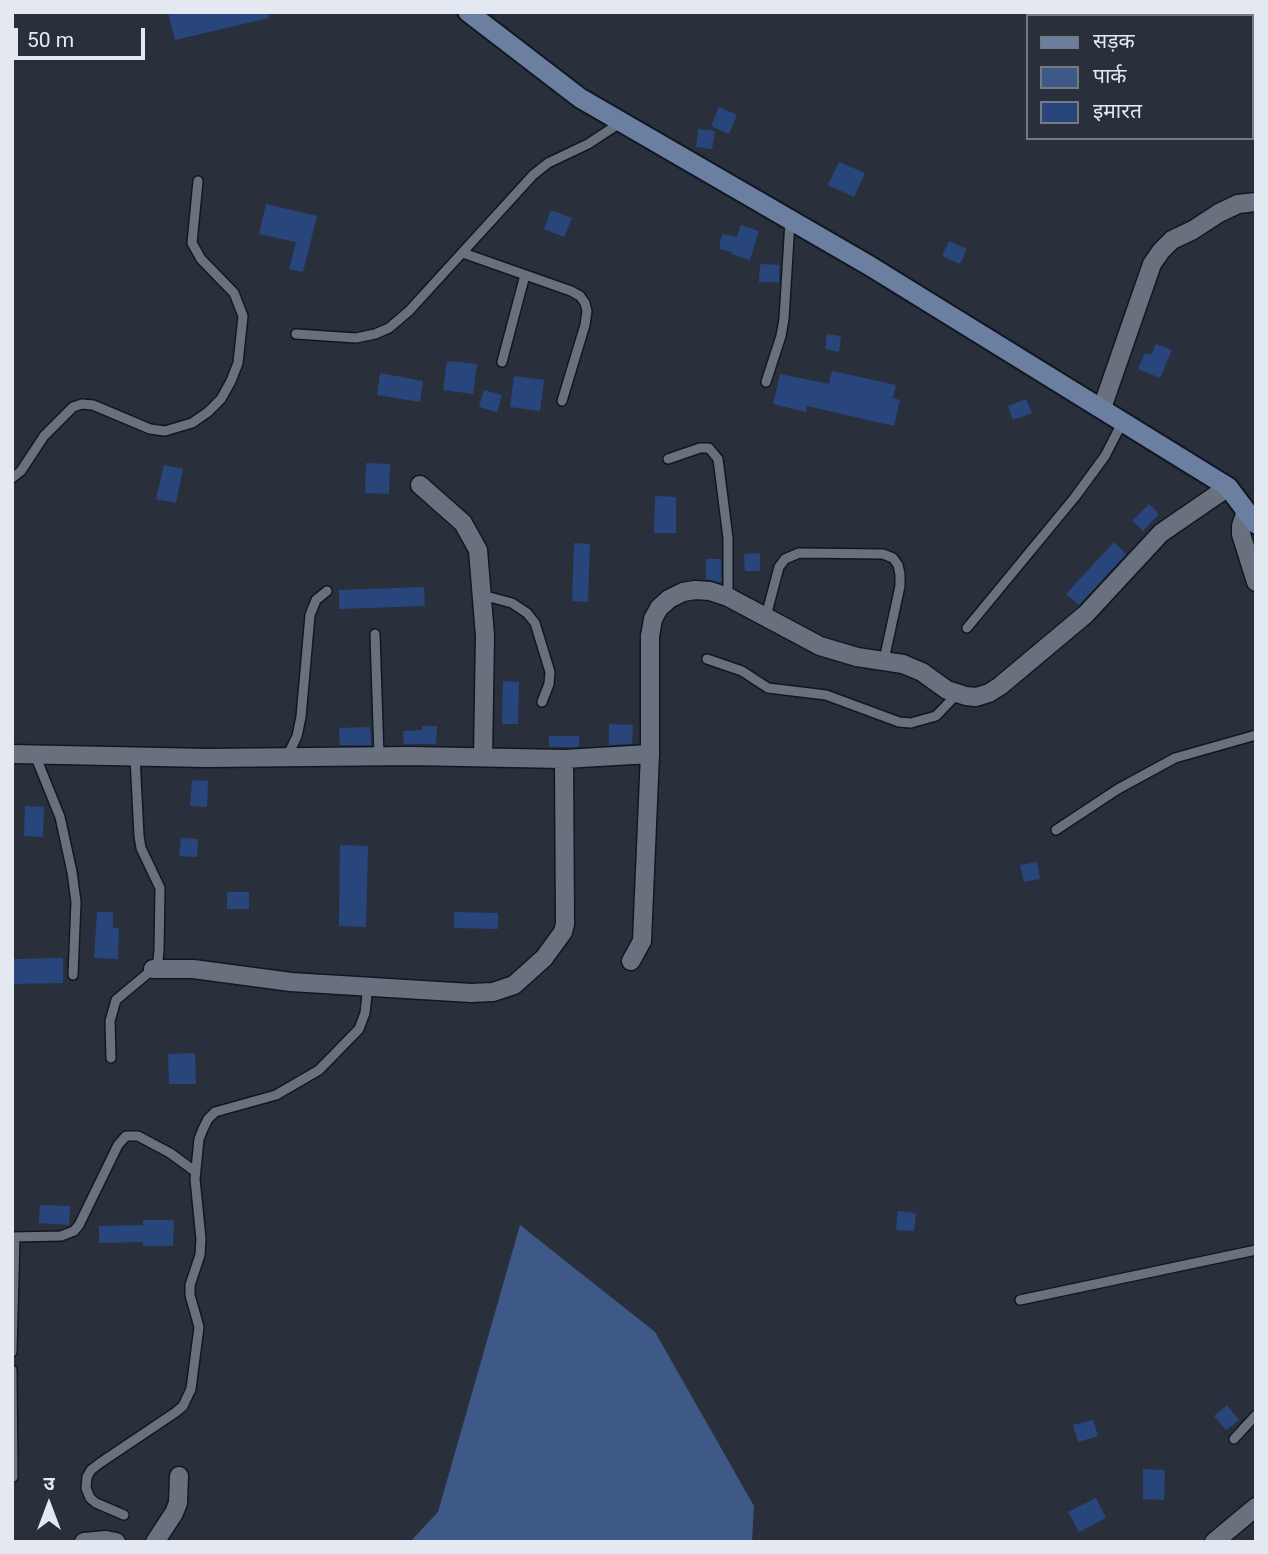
<!DOCTYPE html>
<meta charset="utf-8">
<style>
body{margin:0}
#map{position:relative;width:1268px;height:1554px;overflow:hidden;background:#29303c;font-family:Roboto,"Noto Sans Devanagari",sans-serif}
canvas{display:block}
.frame{position:absolute;inset:0;border:14px solid #e4e9f1;pointer-events:none}
.legend{position:absolute;left:1026px;top:14px;width:228px;height:126px;box-sizing:border-box;background:#29303c;border:2px solid #747a84;margin:0;padding:9px 12px;list-style:none;font-size:21px;color:#e4e9f1}
.legend li{display:flex;align-items:center;gap:14px;height:35px}
.legend b{width:35px;border:2px solid #747a84}
.north{position:absolute;left:14px;top:1470px;width:70px;height:70px;-webkit-text-stroke:5px #29303c;paint-order:stroke;rotate:0deg;font-size:19px;font-weight:700;line-height:28px;text-align:center;color:#e4e9f1}
.north::after{content:'';display:block;margin:auto;width:24px;height:32px;background:#e4e9f1;clip-path:polygon(50% 0,100% 100%,50% 72%,0 100%)}
.scale{position:absolute;left:14px;top:28px;width:131px;height:32px;box-sizing:border-box;border:4px solid #e4e9f1;border-top:0;padding-left:9px;font-size:21px;line-height:24px;white-space:nowrap;color:#e4e9f1;-webkit-text-stroke:5px #29303c;paint-order:stroke}
</style>
<div id="map">
<canvas width="1268" height="1554"></canvas>
<div class="frame"></div>
<ul class="legend">
<li><b style="height:9px;background:#6b7fa1"></b>सड़क</li>
<li><b style="height:19px;background:#3e5988"></b>पार्क</li>
<li><b style="height:19px;background:#28467b"></b>इमारत</li>
</ul>
<div class="north">उ</div>
<div class="scale">50 m</div>
</div>
<script>
const c = document.querySelector('canvas').getContext('2d');
c.lineJoin = 'round';
function paint(path, color) {
  c.fillStyle = color;
  c.fill(path, 'evenodd');
}
function toPath(rows) {
  const path = new Path2D();
  for (const r of rows) {
    path.moveTo(r[0], r[1]);
    for (let i = 2; i < r.length; i += 2) path.lineTo(r[i], r[i + 1]);
  }
  return path;
}
function stroke(path, color, width, dash) {
  c.strokeStyle = color;
  c.lineWidth = width;
  c.lineCap = dash ? 'butt' : 'round';
  c.setLineDash(dash || []);
  c.stroke(path);
}
const green = toPath([
 [520,1225,655,1332,754,1506,752,1542,410,1542,438,1512]
]);
const building = toPath([
 [168,12,268,12,269,18,175,40],
 [719,107,737,115,729,134,711,126],
 [698,129,715,131,712,149,696,147],
 [839,162,865,173,854,197,828,185],
 [266,204,317,216,303,272,289,269,296,242,259,234],
 [551,210,572,218,564,237,544,229],
 [741,225,759,231,750,260,731,254,732,252,719,249,722,234,737,237],
 [949,241,967,249,960,264,942,256],
 [760,264,779,265,779,282,759,282],
 [827,334,841,336,839,352,825,349],
 [1156,344,1172,350,1160,378,1138,369,1145,353,1151,355],
 [447,361,477,364,473,394,443,390],
 [832,371,896,385,893,398,900,400,894,426,807,406,806,412,773,404,780,374,829,384],
 [380,373,423,381,420,402,377,395],
 [514,376,544,380,540,411,510,407],
 [484,390,502,395,497,412,479,407],
 [1026,399,1032,413,1013,420,1008,406],
 [366,463,390,464,389,494,365,493],
 [164,465,183,469,176,503,156,499],
 [655,496,676,497,676,533,654,533],
 [1149,504,1159,514,1143,531,1132,521],
 [1114,542,1126,554,1079,605,1066,594],
 [574,543,590,544,588,602,572,601],
 [760,553,760,571,745,571,744,554],
 [706,559,721,559,721,583,706,579],
 [424,587,425,606,339,609,339,590],
 [503,681,519,682,518,724,502,724],
 [609,724,633,725,632,744,609,745],
 [422,726,437,726,436,744,404,744,403,731,422,730],
 [370,727,371,745,340,745,339,728],
 [549,736,579,736,579,747,549,747],
 [192,780,208,781,207,807,190,806],
 [25,806,44,807,43,837,24,836],
 [181,838,198,839,197,857,179,856],
 [340,845,368,846,366,927,339,926],
 [1037,862,1040,879,1024,882,1020,865],
 [227,892,249,892,249,909,227,909],
 [97,912,113,912,113,928,119,928,118,959,94,958],
 [454,912,498,913,498,929,454,928],
 [63,958,63,983,13,984,13,959],
 [195,1053,196,1084,169,1084,168,1054],
 [40,1205,70,1206,69,1225,39,1223],
 [898,1211,916,1213,914,1231,896,1230],
 [143,1220,174,1220,173,1246,143,1246,143,1242,99,1243,99,1226,143,1225],
 [1227,1405,1239,1420,1226,1430,1214,1416],
 [1093,1420,1098,1436,1078,1442,1073,1425],
 [1143,1469,1165,1470,1164,1500,1143,1499],
 [1096,1498,1106,1518,1079,1532,1068,1512]
]);
const service = toPath([
 [463,253,571,291,580,296,585,303,587,311,585,325,562,401],
 [296,334,356,338,375,334,389,328,409,311,533,175,548,163,588,144,620,123],
 [502,362,525,275],
 [766,382,781,336,784,319,790,221],
 [668,459,700,448,709,448,718,459,728,538,728,597],
 [12,478,21,471,44,436,73,407,82,404,93,405,150,429,165,431,192,423,208,412,221,399,231,381,238,363,243,316,234,293,201,259,192,243,198,181],
 [482,595,512,603,527,613,535,623,550,672,549,684,542,702],
 [766,616,779,567,785,559,799,553,883,554,893,558,898,565,900,574,900,586,884,660],
 [967,628,1075,497,1105,456,1123,421],
 [375,634,379,756],
 [707,659,742,671,768,688,826,695,899,722,911,723,936,716,957,694],
 [35,755,60,817,72,872,76,902,73,975],
 [287,757,297,736,301,717,310,615,316,600,327,591],
 [1056,830,1118,789,1175,758,1256,735],
 [111,1058,110,1021,116,1000,153,969,158,961,159,950,160,888,141,848,139,836,135,757],
 [12,1237,61,1236,74,1231,79,1225,118,1145,126,1136,138,1136,170,1153,196,1172],
 [1020,1300,1256,1250],
 [12,1352,15,1237],
 [12,1370,13,1477],
 [1234,1439,1256,1415],
 [124,1515,96,1503,90,1498,86,1488,87,1477,91,1470,100,1463,176,1412,183,1406,191,1389,199,1327,190,1295,190,1285,200,1255,201,1239,195,1179,199,1139,203,1129,208,1119,215,1112,276,1095,319,1070,359,1029,365,1013,368,985]
]);
const minor = toPath([
 [1102,408,1152,264,1161,251,1172,240,1193,230,1219,213,1238,204,1256,202],
 [420,485,463,523,478,550,485,636,483,757],
 [1246,511,1241,526,1241,534,1256,582],
 [12,754,207,758,411,756,564,759,650,754,650,636,653,619,659,608,669,599,683,592,695,590,710,591,728,597,820,646,857,657,903,664,922,672,947,690,966,696,976,697,989,693,1000,686,1086,614,1161,533,1228,487],
 [631,961,642,941,650,754],
 [153,969,193,969,291,982,471,993,493,992,514,985,544,958,563,932,565,924,564,759],
 [84,1542,106,1540,116,1542],
 [155,1542,174,1513,178,1503,179,1476],
 [1214,1542,1256,1507]
]);
const secondary = toPath([
 [468,12,580,98,870,266,1228,487,1256,524]
]);
paint(green, '#3e5988');
paint(building, '#28467b');
stroke(service, '#111722', 12);
stroke(minor, '#111722', 21);
stroke(secondary, '#111722', 23);
stroke(service, '#69717f', 9);
stroke(minor, '#69717f', 18);
stroke(secondary, '#6b7fa1', 19);
</script>
